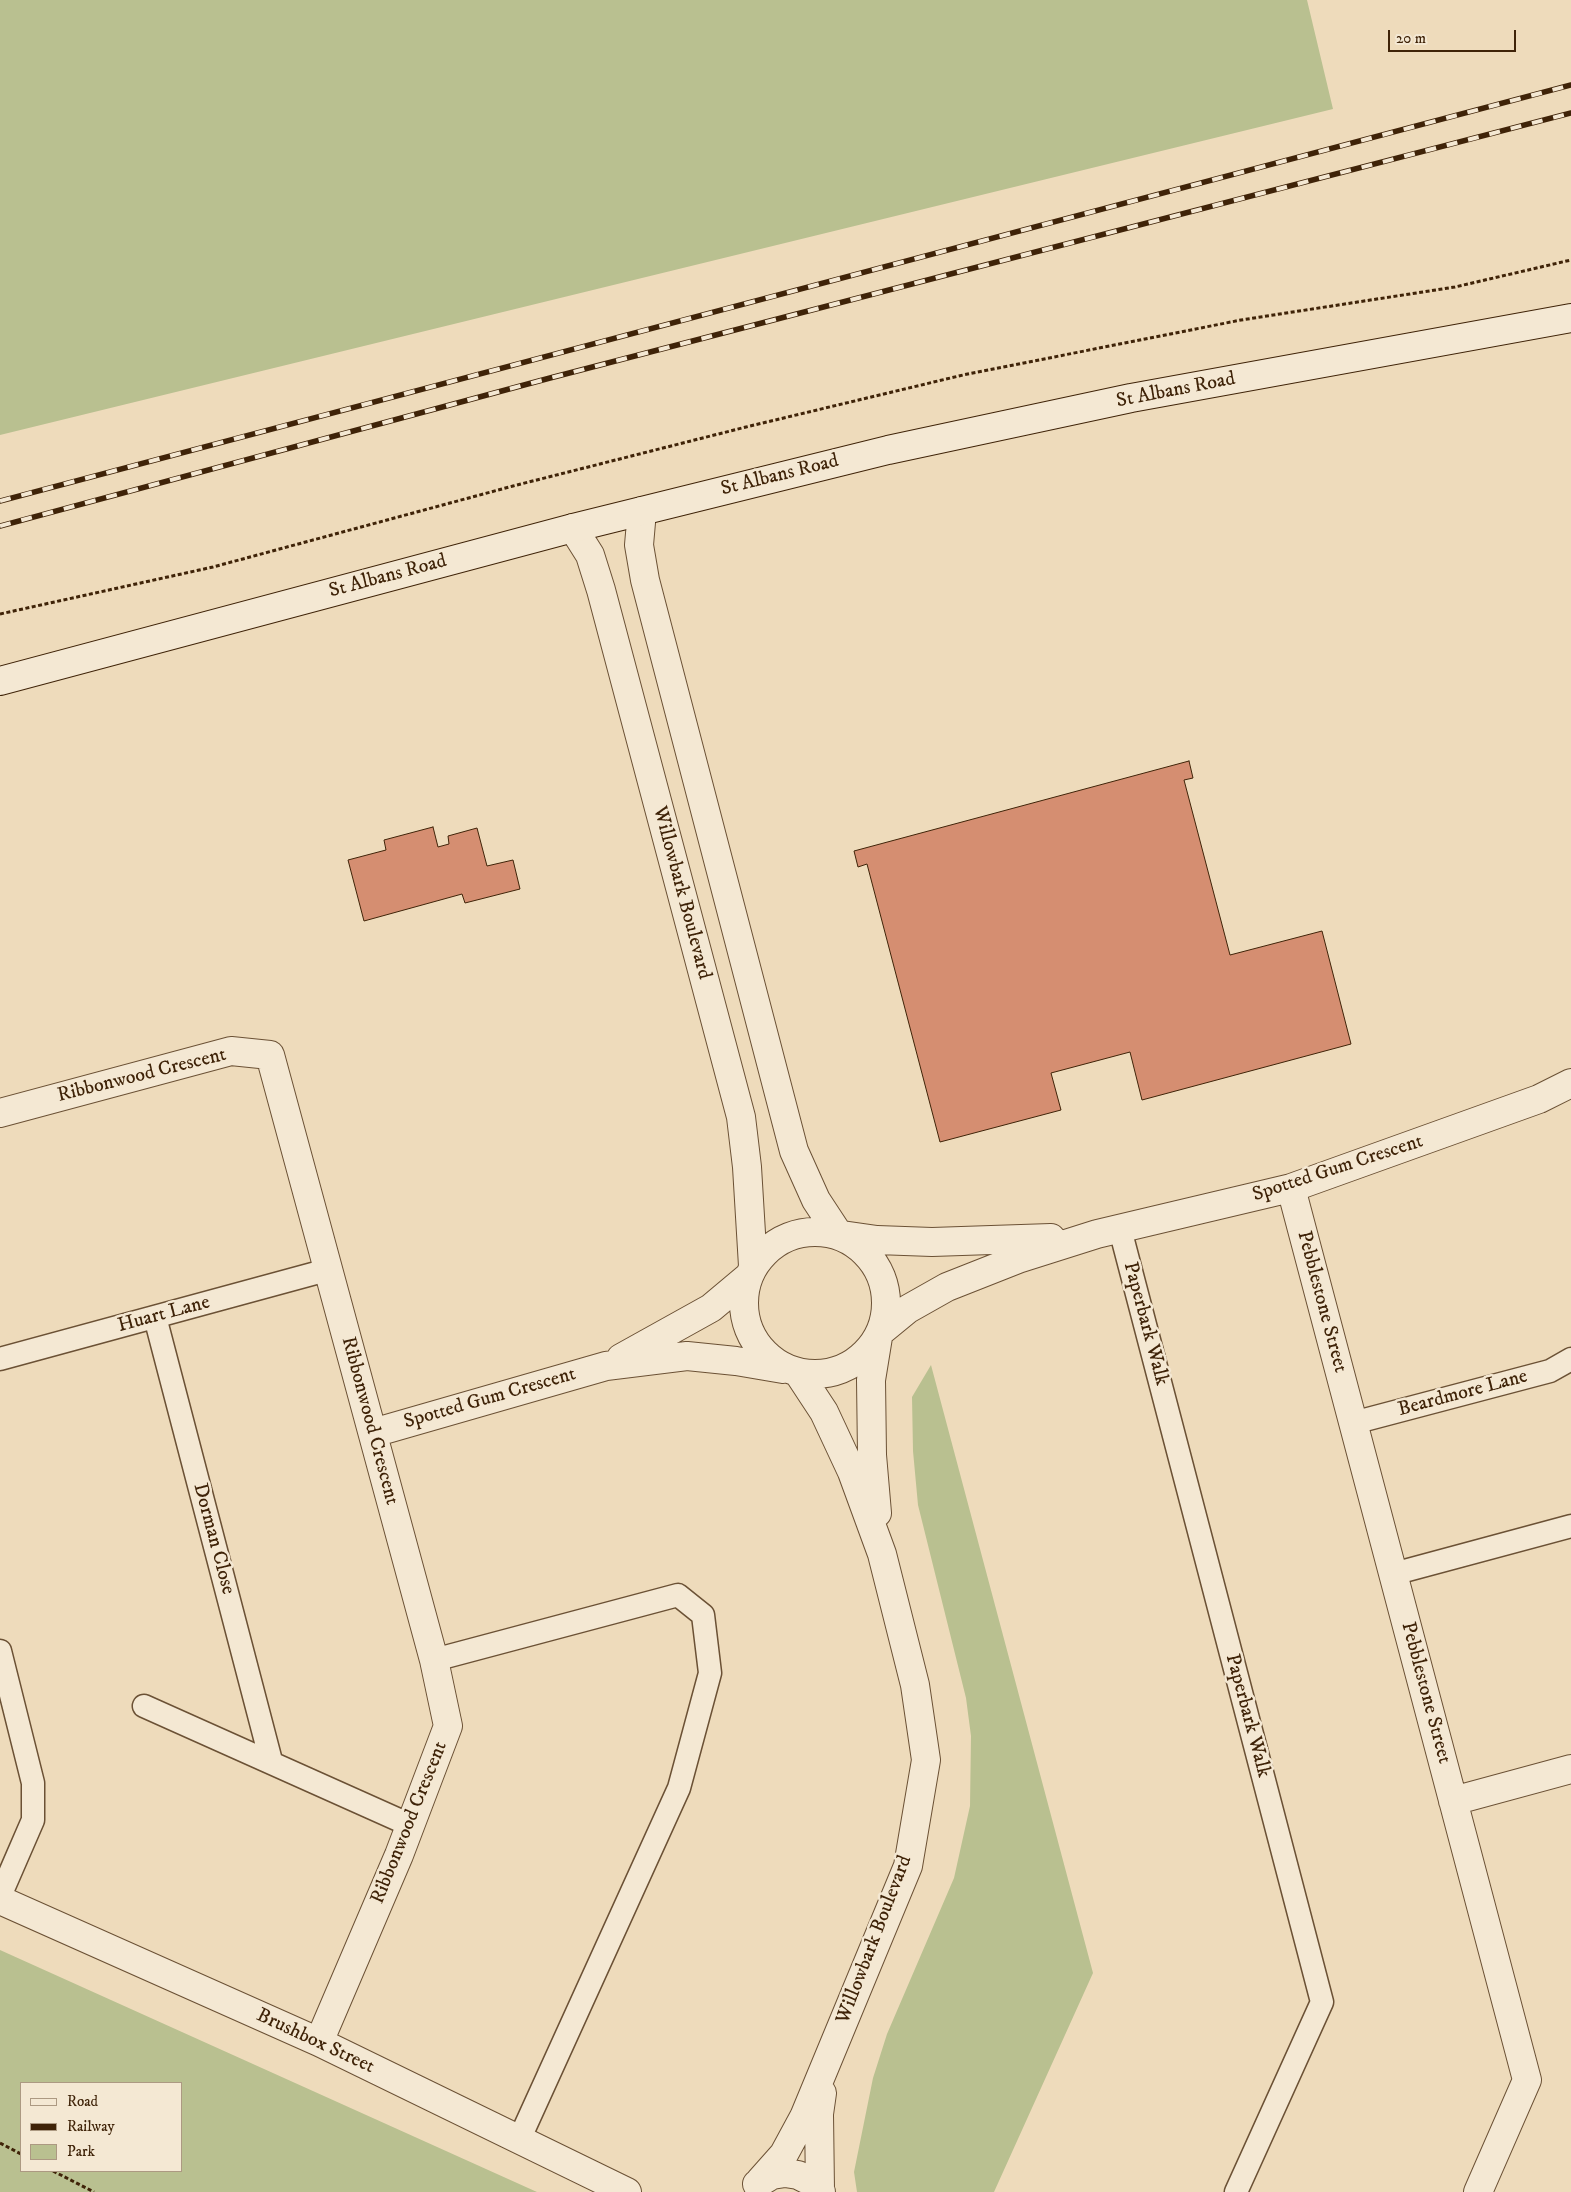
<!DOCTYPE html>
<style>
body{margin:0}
#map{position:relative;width:1571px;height:2192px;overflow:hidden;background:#eedbbb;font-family:"IM FELL DW Pica",serif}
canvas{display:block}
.legend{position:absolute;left:20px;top:2082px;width:162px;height:90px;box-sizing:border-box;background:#f4e8d3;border:1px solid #ac9982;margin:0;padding:6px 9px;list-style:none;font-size:15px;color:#3f2308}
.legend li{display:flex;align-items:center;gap:10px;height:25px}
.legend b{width:25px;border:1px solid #ac9982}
.scale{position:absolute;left:1388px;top:30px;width:128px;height:22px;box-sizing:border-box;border:2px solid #3f2308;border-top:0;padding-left:6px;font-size:15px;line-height:18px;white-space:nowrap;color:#3f2308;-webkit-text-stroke:4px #f4e8d3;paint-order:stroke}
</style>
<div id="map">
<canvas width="1571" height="2192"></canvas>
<ul class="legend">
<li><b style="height:6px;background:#f4e8d3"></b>Road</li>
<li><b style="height:6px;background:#3f2308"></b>Railway</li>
<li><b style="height:14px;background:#b9c090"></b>Park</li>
</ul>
<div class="scale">20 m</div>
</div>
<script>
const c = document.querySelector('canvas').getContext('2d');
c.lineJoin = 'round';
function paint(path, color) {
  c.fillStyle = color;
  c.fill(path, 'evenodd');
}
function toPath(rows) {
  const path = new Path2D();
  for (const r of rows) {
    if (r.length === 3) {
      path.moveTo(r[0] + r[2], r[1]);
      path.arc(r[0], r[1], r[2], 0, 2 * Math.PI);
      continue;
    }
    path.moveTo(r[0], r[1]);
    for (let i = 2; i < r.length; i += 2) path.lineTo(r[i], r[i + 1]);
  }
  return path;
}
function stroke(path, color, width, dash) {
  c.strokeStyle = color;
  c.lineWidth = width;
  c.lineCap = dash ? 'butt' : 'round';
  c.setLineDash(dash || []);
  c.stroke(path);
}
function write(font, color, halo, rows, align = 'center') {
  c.font = font + ' "IM FELL DW Pica",serif';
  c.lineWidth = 5;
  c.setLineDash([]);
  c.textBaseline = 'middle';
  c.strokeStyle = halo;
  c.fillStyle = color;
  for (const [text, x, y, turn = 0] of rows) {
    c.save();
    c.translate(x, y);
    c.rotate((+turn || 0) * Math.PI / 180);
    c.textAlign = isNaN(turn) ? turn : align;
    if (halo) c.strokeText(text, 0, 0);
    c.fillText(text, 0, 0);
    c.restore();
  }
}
const green = toPath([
 [0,0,1307,0,1333,109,0,435],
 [931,1365,1093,1973,994,2192,857,2192,854,2172,873,2078,887,2034,954,1878,970,1806,971,1736,966,1698,918,1505,913,1451,912,1397],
 [0,1950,537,2192,0,2192],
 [21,2083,181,2083,181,2171,21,2171]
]);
const building = toPath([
 [1189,761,1193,778,1184,780,1230,955,1322,931,1351,1044,1142,1100,1130,1052,1051,1073,1061,1110,940,1142,867,864,858,867,854,851,1189,761],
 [433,827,438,847,449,844,448,836,477,828,487,866,513,860,520,889,465,903,462,894,364,921,348,860,386,850,384,840,433,827]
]);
const path = toPath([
 [0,614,213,567,513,486,746,427,963,375,1241,320,1455,287,1571,260],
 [0,2143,21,2154],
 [53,2171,94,2192]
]);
const lane = toPath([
 [1120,1229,1322,2002,1236,2192],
 [155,1317,271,1761],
 [0,1359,327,1270],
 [1353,1423,1550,1371,1571,1359],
 [1393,1574,1571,1526],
 [0,1651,33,1783,33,1820,0,1896],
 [434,1660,678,1595,703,1615,710,1673,679,1788,519,2140],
 [144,1706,410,1825]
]);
const street = toPath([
 [642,511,639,545,645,580,794,1151,816,1200,839,1235],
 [573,528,590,555,601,590,741,1117,747,1167,753,1266],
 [0,1113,231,1051,270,1055,434,1660,448,1726,399,1855,319,2042],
 [1291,1188,1527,2080,1478,2192],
 [815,1303,71],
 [842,1235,877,1240,932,1242,1051,1238],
 [880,1332,908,1309,947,1287,1018,1259,1097,1234,1291,1188,1539,1099,1571,1083],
 [621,1358,711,1308,748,1277],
 [373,1433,606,1366,687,1356,736,1361,783,1369],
 [877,1513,872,1455,871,1380,878,1337],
 [1453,1801,1571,1769],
 [0,1900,319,2042,627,2192],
 [760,2181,784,2154,804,2117,908,1866,926,1760,915,1685,882,1554,852,1472,824,1412,799,1374],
 [757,2184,772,2175,785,2173,798,2175,810,2181,821,2192],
 [820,2190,819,2114,822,2093]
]);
const secondary = toPath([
 [0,681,573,528,888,450,1131,398,1571,318]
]);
const rail = toPath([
 [0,501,1571,85],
 [0,526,550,378,1571,113]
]);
const streetNames = [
 ["St Albans Road",1176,391,-11],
 ["St Albans Road",780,476,-14],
 ["St Albans Road",388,577,-15],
 ["Willowbark Boulevard",681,893,75],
 ["Ribbonwood Crescent",142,1076,-14],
 ["Spotted Gum Crescent",1338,1169,-18],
 ["Pebblestone Street",1321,1302,75],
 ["Huart Lane",164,1315,-15],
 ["Paperbark Walk",1145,1324,75],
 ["Beardmore Lane",1463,1394,-15],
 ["Spotted Gum Crescent",490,1399,-16],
 ["Ribbonwood Crescent",369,1421,75],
 ["Dorman Close",213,1539,75],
 ["Pebblestone Street",1425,1693,75],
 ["Paperbark Walk",1247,1716,75],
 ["Ribbonwood Crescent",410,1823,-68],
 ["Willowbark Boulevard",875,1940,-69],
 ["Brushbox Street",315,2042,25]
];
paint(green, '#b9c090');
paint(building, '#d58e71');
stroke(building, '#3f2308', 1);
stroke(lane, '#6b5135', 25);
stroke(street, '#6b5135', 30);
stroke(secondary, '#3f2308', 30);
stroke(path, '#3f2308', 3, [4, 2.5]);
stroke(lane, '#f4e8d3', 22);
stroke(street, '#f4e8d3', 28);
stroke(secondary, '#f4e8d3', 28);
stroke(rail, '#3f2308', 5.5);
stroke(rail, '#f4e8d3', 4, [11]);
write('20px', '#3f2308', '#f4e8d3', streetNames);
</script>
